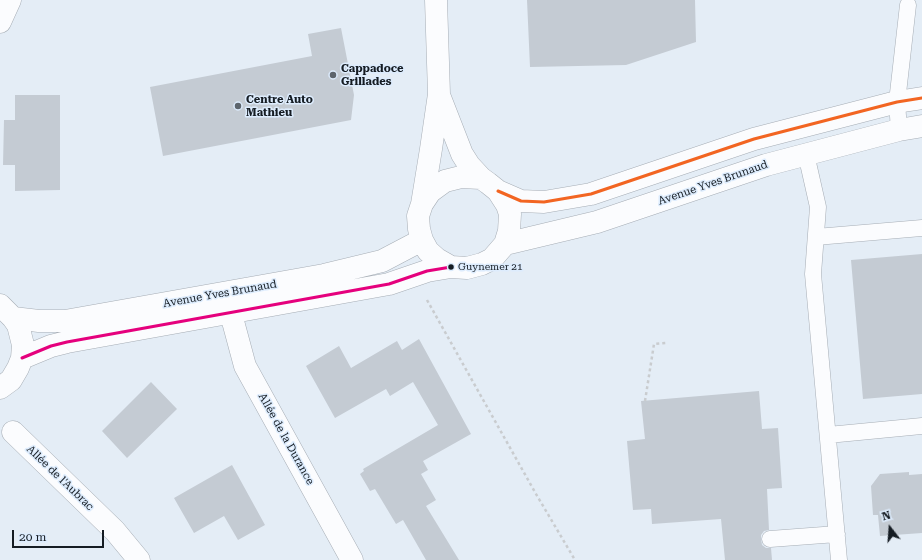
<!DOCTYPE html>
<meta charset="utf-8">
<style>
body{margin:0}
#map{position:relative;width:922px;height:560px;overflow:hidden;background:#e4edf6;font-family:"Roboto Serif",serif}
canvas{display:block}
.north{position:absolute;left:870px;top:508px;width:40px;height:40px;-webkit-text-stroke:3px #ddecfd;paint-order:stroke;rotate:343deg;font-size:11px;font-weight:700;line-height:16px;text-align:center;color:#151c23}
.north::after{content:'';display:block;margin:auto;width:14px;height:18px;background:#151c23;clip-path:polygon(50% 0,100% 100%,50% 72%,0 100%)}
.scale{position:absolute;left:12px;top:530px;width:92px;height:18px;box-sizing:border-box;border:2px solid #151c23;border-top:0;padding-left:5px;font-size:12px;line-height:14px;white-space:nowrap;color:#151c23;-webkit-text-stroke:3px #ddecfd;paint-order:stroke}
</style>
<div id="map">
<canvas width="922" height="560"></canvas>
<div class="north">N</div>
<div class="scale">20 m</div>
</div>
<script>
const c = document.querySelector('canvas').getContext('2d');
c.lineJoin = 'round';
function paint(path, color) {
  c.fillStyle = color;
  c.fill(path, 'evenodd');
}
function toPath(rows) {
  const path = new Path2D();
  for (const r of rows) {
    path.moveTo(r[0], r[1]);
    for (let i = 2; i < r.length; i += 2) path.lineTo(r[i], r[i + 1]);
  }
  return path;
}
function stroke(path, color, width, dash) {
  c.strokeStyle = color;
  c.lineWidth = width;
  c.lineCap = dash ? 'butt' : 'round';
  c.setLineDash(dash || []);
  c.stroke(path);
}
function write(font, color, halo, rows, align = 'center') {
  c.font = font + ' "Roboto Serif",serif';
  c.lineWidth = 3;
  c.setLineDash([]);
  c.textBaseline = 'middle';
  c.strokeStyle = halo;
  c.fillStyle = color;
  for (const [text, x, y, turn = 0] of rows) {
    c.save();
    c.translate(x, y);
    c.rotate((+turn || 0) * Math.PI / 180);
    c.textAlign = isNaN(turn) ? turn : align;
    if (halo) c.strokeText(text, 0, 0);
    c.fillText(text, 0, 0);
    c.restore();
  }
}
const building = toPath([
 [527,0,695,0,696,42,626,65,530,67],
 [341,28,354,95,351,120,163,156,150,87,312,56,308,34],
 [15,95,60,95,60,190,15,191,15,165,3,165,4,120,15,120],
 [922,254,922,394,863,399,851,260],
 [419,339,471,434,423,461,428,470,421,474,436,500,426,506,459,560,426,560,403,520,396,524,375,489,370,491,360,474,364,471,363,469,438,425,413,382,390,396,386,389,335,418,306,366,339,346,351,368,397,341,402,350],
 [151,382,177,409,127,458,102,431],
 [759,391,762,429,778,428,782,488,767,489,769,530,764,531,761,535,761,539,762,545,766,548,771,548,772,560,725,560,721,519,652,524,651,509,633,510,627,441,645,439,641,401],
 [232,465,265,525,238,540,224,516,194,533,174,498],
 [909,472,909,475,922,474,922,533,880,536,878,515,873,515,871,486,880,474]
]);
const path = toPath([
 [427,300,536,494,575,560],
 [645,401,654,344,666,343]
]);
const lane = toPath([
 [899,130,897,102,908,5],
 [806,154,818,207,813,274,839,560],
 [816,237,922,228],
 [828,435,922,426],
 [770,539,837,534]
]);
const street = toPath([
 [0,22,10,0],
 [439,95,462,154,469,165,481,178],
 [461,177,481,178,488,183,498,191,507,205,510,214,509,231,505,244,492,259,482,264,467,268,451,267,437,259,428,251,422,240,419,229,418,216,422,204,430,192,445,181,461,177],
 [498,191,521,201,544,202,591,194,754,139,897,102,922,98],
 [422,204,431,149,439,94,436,0],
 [505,244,597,222,766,165,899,130,922,126],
 [0,305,13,318,18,325,23,345,22,358,18,368,11,380,0,388],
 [231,314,245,366,352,560],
 [13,318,39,321,65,321,324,275,382,261,422,240],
 [22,358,51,346,67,342,389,284,427,271,451,267],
 [13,432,115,531,139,560]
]);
const bus1 = toPath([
 [498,191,521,201,544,202,591,194,754,139,897,102,922,98]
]);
const bus2 = toPath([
 [22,358,51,346,67,342,389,284,427,271,451,267]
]);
const markers = [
 [333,75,4,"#5d656d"],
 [238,106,4,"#5d656d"],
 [451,267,3.5,"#151c23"]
];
const busNames = [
 ["Guynemer 21",458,267]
];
const poiNames = [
 ["Cappadoce",341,69],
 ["Grillades",341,82],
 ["Centre Auto",246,100],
 ["Mathieu",246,113]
];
const streetNames = [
 ["Avenue Yves Brunaud",713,183,-19],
 ["Avenue Yves Brunaud",220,294,-10],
 ["Allée de la Durance",286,439,61],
 ["Allée de l'Aubrac",60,478,44]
];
paint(building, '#c4cbd3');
stroke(lane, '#a6adb5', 17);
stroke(street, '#a6adb5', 23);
stroke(path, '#c9cccf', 2.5, [3, 3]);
stroke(lane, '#fbfcfe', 16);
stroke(street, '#fbfcfe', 22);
stroke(bus1, '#f26522', 3);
stroke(bus2, '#e5007d', 3);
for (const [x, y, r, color] of markers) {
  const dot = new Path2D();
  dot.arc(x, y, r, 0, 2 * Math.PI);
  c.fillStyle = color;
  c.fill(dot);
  stroke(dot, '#ddecfd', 1.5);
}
write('10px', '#151c23', '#ddecfd', busNames, 'left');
write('bold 11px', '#151c23', '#ddecfd', poiNames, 'left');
write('11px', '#151c23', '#ddecfd', streetNames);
</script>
